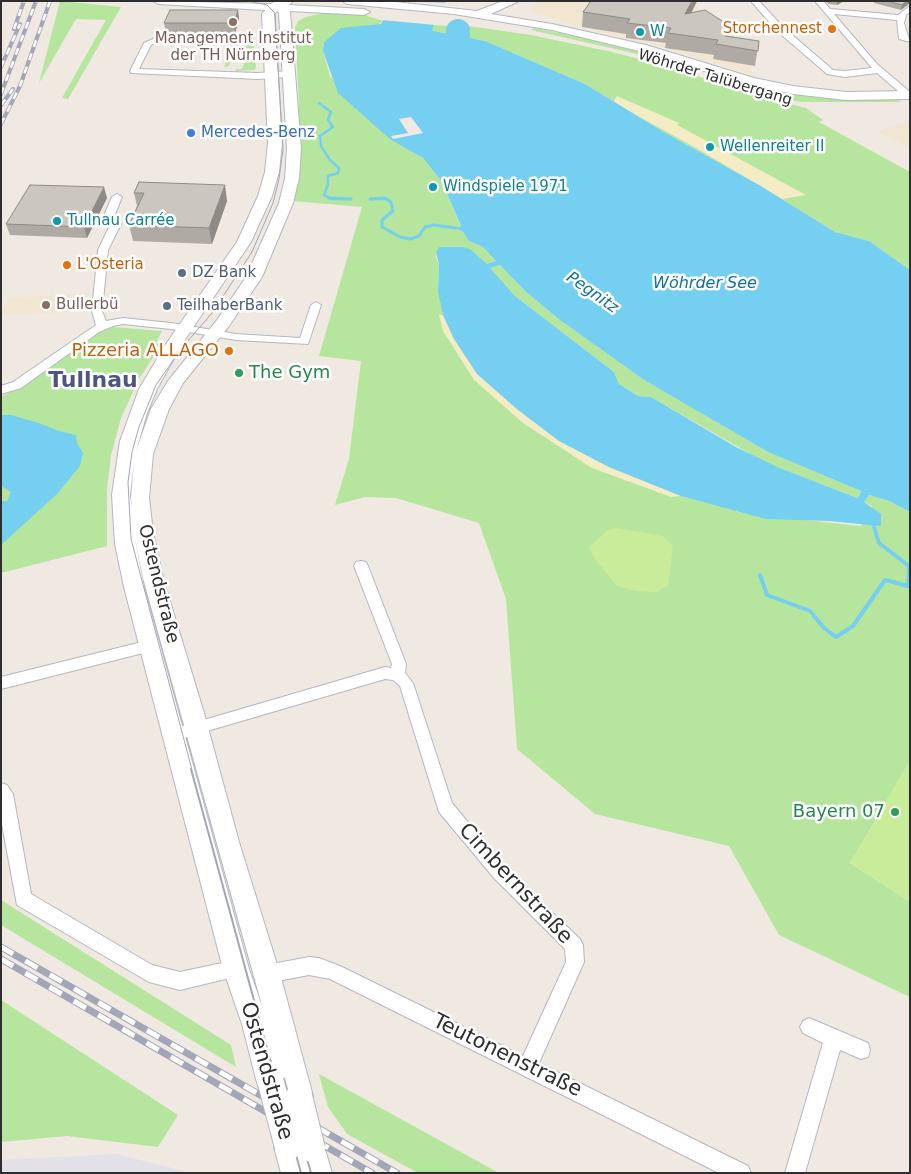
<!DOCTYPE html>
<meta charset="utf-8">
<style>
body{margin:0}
#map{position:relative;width:911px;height:1174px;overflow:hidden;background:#efe9e1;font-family:"DejaVu Sans",sans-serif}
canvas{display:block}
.frame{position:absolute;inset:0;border:2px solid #2e2e2e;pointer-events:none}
</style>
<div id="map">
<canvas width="911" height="1174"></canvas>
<div class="frame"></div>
</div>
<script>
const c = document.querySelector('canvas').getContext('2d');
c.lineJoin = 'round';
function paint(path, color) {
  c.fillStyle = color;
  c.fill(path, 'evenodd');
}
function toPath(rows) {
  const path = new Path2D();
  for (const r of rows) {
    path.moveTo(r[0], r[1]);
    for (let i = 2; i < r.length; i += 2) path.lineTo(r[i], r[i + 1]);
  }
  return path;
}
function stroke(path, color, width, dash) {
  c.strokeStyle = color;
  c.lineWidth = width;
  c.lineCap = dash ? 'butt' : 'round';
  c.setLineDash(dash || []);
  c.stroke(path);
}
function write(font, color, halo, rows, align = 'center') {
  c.font = font + ' "DejaVu Sans",sans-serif';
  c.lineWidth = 5;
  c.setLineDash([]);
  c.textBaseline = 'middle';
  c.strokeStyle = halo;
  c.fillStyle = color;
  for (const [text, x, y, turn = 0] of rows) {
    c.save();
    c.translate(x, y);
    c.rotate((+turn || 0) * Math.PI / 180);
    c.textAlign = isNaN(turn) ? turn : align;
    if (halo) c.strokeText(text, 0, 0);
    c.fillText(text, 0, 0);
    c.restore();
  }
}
const industrial = toPath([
 [116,1154,192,1173,1,1173,1,1160]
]);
const education = toPath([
 [536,1,695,1,700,4,696,13,750,65,753,75,648,43,579,27,533,12,531,6],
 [910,120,910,149,878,131],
 [88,293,85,312,1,314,9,298]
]);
const green = toPath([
 [60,1,121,7,68,99,62,98,106,20,76,19,39,83],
 [324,13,365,15,383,21,377,26,324,42,323,51,330,76,391,140,423,158,442,182,461,227,457,228,463,232,469,241,483,247,496,261,487,264,437,249,436,257,439,264,438,291,517,410,559,441,609,467,681,496,721,506,752,455,651,397,638,396,619,384,614,372,515,296,489,268,499,264,526,292,560,320,644,380,768,452,861,491,857,498,775,466,805,520,861,526,872,506,864,502,869,495,889,501,910,512,910,761,850,863,910,902,910,997,779,935,729,846,595,814,517,749,506,599,479,523,396,498,365,497,335,505,349,459,361,361,319,356,362,207,293,201,299,106,295,27,298,21,306,17],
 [454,24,531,35,612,52,667,66,762,97,806,108,823,120,819,122,910,172,910,270,869,241,835,232,759,185,662,131,585,84,485,41,435,32,431,30,433,25,451,26],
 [534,28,634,48,681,64,531,30],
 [233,44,254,46,256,67,255,70,235,71,236,69,242,69,249,50,243,48,236,48,229,66,224,67],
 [758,85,896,98,901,102,801,102,778,97,747,86],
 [113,327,162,331,156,343,162,343,139,379,121,418,111,455,107,489,107,546,1,573,1,397,34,379,96,334],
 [1,900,231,1045,236,1067,1,925],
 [1,1000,178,1115,158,1147,67,1136,1,1142],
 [319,1074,499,1173,418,1173,347,1134,328,1107]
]);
const sand = toPath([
 [617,96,679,123,677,125,806,195,782,199,696,148,613,102],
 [439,315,443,315,454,339,518,410,559,441,609,467,681,496,671,497,592,468,523,423,474,380,443,331]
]);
const pitch = toPath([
 [617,528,663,536,673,546,668,586,656,592,636,591,617,586,594,558,589,547,608,530],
 [910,761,910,902,850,863]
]);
const water = toPath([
 [394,1,446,1,432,29,433,31,485,41,585,84,662,131,759,185,835,232,869,241,910,270,910,512,889,501,869,495,864,502,881,514,881,526,829,521,766,519,681,496,609,467,559,441,518,410,477,374,454,339,443,315,438,291,439,265,436,252,439,247,464,247,471,250,487,264,496,261,483,247,469,241,463,232,456,228,461,226,442,182,423,158,391,140,338,93,323,51,324,42,341,28,381,24],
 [500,265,526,292,560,320,644,380,768,452,861,491,859,496,857,498,775,466,736,447,651,397,638,396,619,384,614,372,515,296,490,268],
 [1,415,11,415,39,423,59,431,76,435,77,443,83,453,80,466,57,494,1,545,1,501,7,501,11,492,1,486]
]);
const pier = toPath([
 [392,1,410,1,447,3,436,25,381,20],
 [411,117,423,133,393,139,391,136,408,133,399,119]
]);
const streamFar2 = toPath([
 [319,103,331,112,328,120,333,127,320,136,321,146,330,160,339,168,338,173,328,176,328,184,324,195,331,199,351,199],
 [370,199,387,199]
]);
const streamFar1 = toPath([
 [329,198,351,199],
 [385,198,391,202,393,211,382,220,382,227,400,237,411,239,419,236,425,227,434,225,456,228],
 [370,199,383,198]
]);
const stream = toPath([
 [760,575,767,595,810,611,824,628,836,637,853,626,885,580,908,586,909,566,879,543,874,527]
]);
const river = toPath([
 [458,31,458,35]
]);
const street = toPath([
 [751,1,759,1,783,27,833,70,845,71,872,68,815,1,823,1,830,9,898,15,910,6,910,12,906,15,904,23,910,42,899,39,897,20,834,14,877,64,910,92,910,97,905,97,877,73,845,77,827,74,777,31,751,1],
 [155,38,159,40,151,45,139,69,258,73,290,71,294,74,290,77,258,79,131,73,130,71,144,43,155,38],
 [117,194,122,197,113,219,121,224,108,250,102,311,106,321,123,318,171,323,236,334,300,338,311,305,316,302,321,305,308,344,236,340,171,329,123,324,113,326,99,332,21,388,1,394,1,386,13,382,96,325,92,311,98,250,110,225,102,220,112,197,117,194],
 [361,561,366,562,368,566,406,664,405,673,413,683,452,803,506,868,580,939,583,945,584,962,539,1063,748,1166,751,1173,719,1173,330,979,309,975,267,983,261,980,258,974,261,968,267,965,309,957,319,958,340,966,523,1056,566,962,565,949,494,878,439,812,400,686,393,680,385,679,173,741,168,740,165,735,168,730,173,729,385,667,391,668,392,664,354,566,356,562,361,561],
 [150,640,155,642,157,646,155,650,1,689,1,677,150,640],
 [1,783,7,785,13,794,31,894,152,965,180,972,236,960,242,963,245,969,242,975,180,990,149,982,17,905,1,819,1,783],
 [809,1018,868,1043,870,1050,868,1057,861,1059,840,1050,805,1173,785,1173,823,1043,803,1033,800,1027,803,1021,809,1018]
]);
const secondary = toPath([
 [153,1,271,4,275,1,293,1,289,5,364,9,370,12,364,15,290,11,301,148,299,178,293,203,262,277,229,326,183,383,169,409,153,454,149,498,153,532,163,578,204,713,239,842,280,974,313,1096,309,1106,299,1110,289,1106,283,1087,281,1093,271,1097,261,1093,257,1083,242,1024,223,969,124,587,115,544,112,495,120,441,139,389,166,344,237,242,258,196,265,172,268,143,262,14,265,10,158,4,153,1],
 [277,11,279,13,287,148,285,178,279,203,246,277,217,320,168,381,151,409,136,451,147,413,157,389,182,344,251,242,272,196,279,172,282,143,274,14,277,11],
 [134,462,131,498,132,509,130,495,134,462],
 [134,534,143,578,263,1009,249,969,144,587,134,534],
 [342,1,386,1,477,11,503,1,519,1,491,14,552,24,646,45,754,78,793,86,846,92,910,91,910,99,846,100,793,94,747,84,643,52,552,30,454,14,347,4,342,1],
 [288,1133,298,1137,300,1143,302,1139,312,1135,322,1139,332,1173,281,1173,274,1147,278,1137,288,1133]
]);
const tramFar1 = toPath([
 [192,770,131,539,128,482,132,452,139,427,156,385,181,349,212,313,252,252,273,203,279,179,283,150,275,13,267,5,248,1]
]);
const tram = toPath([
 [191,769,301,1173],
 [284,1079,311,1173]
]);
const railFar1 = toPath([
 [14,29,24,1],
 [1,67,20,24],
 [1,94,36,1],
 [1,105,13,89],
 [1,124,20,86,50,1]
]);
const rail = toPath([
 [1,947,397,1173],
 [1,959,372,1173]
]);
const secondaryBridge = toPath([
 [271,1083,288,1147],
 [299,1096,312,1149]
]);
const wall = toPath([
 [591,1,697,1,692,12,730,26,728,36,759,41,755,66,713,59,714,55,665,48,666,43,626,38,626,34,582,27,583,12],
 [826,1,844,1,837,5,828,4],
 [874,1,910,1,910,3,901,10,874,3],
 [238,10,239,20,235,33,166,33,164,23],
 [139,182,227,201,212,244,133,241,129,225,137,206,134,193],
 [107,198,87,238,10,235,6,224]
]);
const shadedWall = toPath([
 [692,1,697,1,683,28,685,14],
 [837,1,844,1,837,5],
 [907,1,910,1,910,3,901,10,902,5],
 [238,10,239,20,235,33,234,23],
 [730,26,727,41,725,36],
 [225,185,227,201,212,244,209,228],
 [104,187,107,198,87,238,84,227]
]);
const building = toPath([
 [591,1,692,1,685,14,705,10,730,26,725,36,759,41,758,51,716,44,718,40,668,33,671,28,627,23,630,19,583,12,591,1],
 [887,1,907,1,902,5,887,1],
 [170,10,238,10,234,23,164,23,170,10],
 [139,182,225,185,209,228,129,225,144,193,134,193,139,182],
 [30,185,104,187,84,227,6,224,30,185]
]);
const markers = [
 [233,22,5,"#8d6e63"],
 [832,29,5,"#e8710a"],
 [640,32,5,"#0f9aa8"],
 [191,133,5,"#3f7fe0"],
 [710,147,5,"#0f9aa8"],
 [433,187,5,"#0f9aa8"],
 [57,221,5,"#0f9aa8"],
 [67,265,5,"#e8710a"],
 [182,273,5,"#5c6f8a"],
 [46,305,5,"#8d6e63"],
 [167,306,5,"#5c6f8a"],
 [229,351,5,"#e8710a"],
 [239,373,5,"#2e9e5b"],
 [895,812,5,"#2e9e5b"]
];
const farFoodnames = [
 ["Storchennest",822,29],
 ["L'Osteria",77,265,"left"]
];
const farCulturenames = [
 ["W",650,32],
 ["Wellenreiter II",720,147],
 ["Windspiele 1971",443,187],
 ["Tullnau Carrée",67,221]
];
const farEducationnames = [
 ["Management Institut",233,39],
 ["der TH Nürnberg",233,56],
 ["Bullerbü",56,305,"left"]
];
const farStreetnames = [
 ["Wöhrder Talübergang",715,78,17]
];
const farShopnames = [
 ["Mercedes-Benz",201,133]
];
const farServicenames = [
 ["DZ Bank",192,273],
 ["TeilhaberBank",177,306]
];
const farWaternames = [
 ["Wöhrder See",705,284],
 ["Pegnitz",592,293,35]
];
const foodNames = [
 ["Pizzeria ALLAGO",219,351]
];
const leisureNames = [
 ["The Gym",249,373],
 ["Bayern 07",885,812,"right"]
];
const streetNames = [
 ["Ostendstraße",158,584,76]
];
const nearStreetnames = [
 ["Cimbernstraße",515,884,47],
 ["Teutonenstraße",507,1056,26],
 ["Ostendstraße",266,1071,74]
];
const districtNames = [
 ["Tullnau",93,381]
];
paint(industrial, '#e3e1e8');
paint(education, '#f0e6d1');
paint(green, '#b6e59e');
paint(sand, '#f3ecc5');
paint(pitch, '#c9ec9a');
paint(water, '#75cff0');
paint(pier, '#efe9e1');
stroke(streamFar2, '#75cff0', 2.5);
stroke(streamFar1, '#75cff0', 3);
stroke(stream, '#75cff0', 4);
stroke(river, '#75cff0', 24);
stroke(street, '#b4b7c1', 2);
stroke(secondary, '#b4b7c1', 2);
paint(street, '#fff');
paint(secondary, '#fff');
stroke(tramFar1, '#a3a6b8', 1);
stroke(tram, '#a3a6b8', 2);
stroke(railFar1, '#a3a6b8', 4);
stroke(rail, '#a3a6b8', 7);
stroke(railFar1, '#fff', 2.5, [7]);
stroke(rail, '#fff', 5, [14]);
stroke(secondaryBridge, '#b4b7c1', 28, []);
stroke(secondaryBridge, '#fff', 26);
paint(wall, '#afaba4');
paint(shadedWall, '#8e8b86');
paint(building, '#cbc7bf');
stroke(building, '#8e8b86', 1);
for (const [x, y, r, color] of markers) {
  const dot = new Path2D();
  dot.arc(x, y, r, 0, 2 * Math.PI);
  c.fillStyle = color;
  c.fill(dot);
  stroke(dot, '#fff', 2);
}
write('15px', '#c56008', '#fff', farFoodnames, 'right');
write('15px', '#0d838f', '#fff', farCulturenames, 'left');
write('15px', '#785e54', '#fff', farEducationnames);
write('15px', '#2e2e2e', '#fff', farStreetnames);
write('15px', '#366cbe', '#fff', farShopnames, 'left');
write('15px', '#4e5e75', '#fff', farServicenames, 'left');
write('italic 16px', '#0d6fa3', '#fff', farWaternames);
write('18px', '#c56008', '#fff', foodNames, 'right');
write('18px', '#27864d', '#fff', leisureNames, 'left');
write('18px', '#2e2e2e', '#fff', streetNames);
write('21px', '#2e2e2e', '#fff', nearStreetnames);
write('bold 22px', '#4d5680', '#fff', districtNames);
</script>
